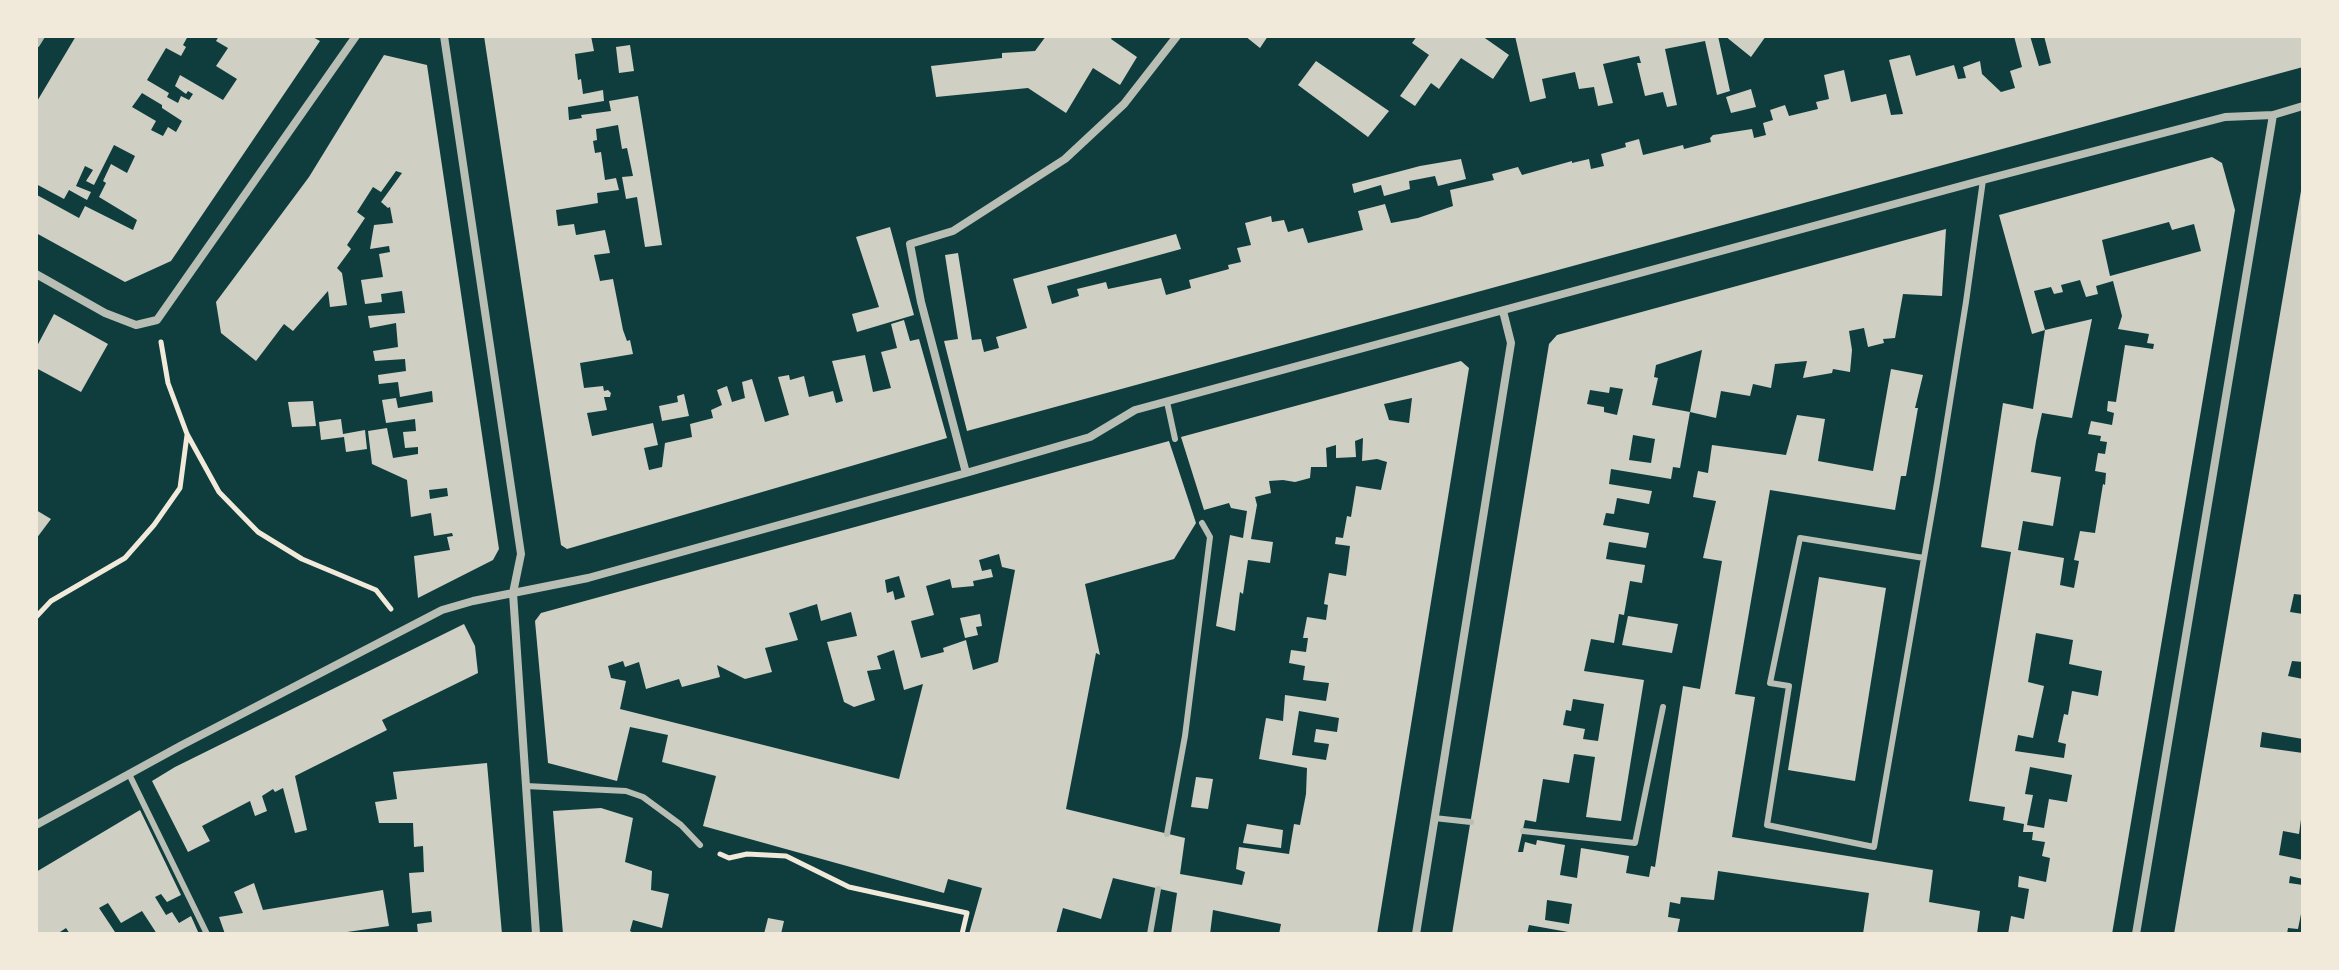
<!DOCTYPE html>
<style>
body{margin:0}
#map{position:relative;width:2339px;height:970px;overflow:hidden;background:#0f3d3e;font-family:"Archivo Narrow",sans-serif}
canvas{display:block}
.frame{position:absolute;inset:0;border:38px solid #f1e9da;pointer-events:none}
</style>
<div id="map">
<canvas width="2339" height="970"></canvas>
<div class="frame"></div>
</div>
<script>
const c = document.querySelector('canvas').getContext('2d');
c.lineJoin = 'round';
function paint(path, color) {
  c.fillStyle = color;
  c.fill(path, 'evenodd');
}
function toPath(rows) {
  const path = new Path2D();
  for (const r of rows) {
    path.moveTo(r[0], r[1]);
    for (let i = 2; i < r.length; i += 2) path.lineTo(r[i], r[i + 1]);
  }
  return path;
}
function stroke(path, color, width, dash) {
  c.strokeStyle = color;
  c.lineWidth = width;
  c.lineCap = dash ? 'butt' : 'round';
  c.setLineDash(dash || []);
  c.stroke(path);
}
const building = toPath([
 [76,36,188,36,183,45,186,47,181,56,166,48,147,80,169,93,167,97,178,103,181,96,189,100,193,94,188,91,186,94,175,86,180,75,223,100,237,79,216,66,228,48,216,41,219,36,311,36,320,41,171,261,125,282,36,233,37,195,79,218,85,206,133,230,137,220,99,197,106,183,103,181,111,164,127,173,135,156,114,145,94,185,86,181,93,170,85,166,76,186,91,192,87,200,69,190,64,199,36,184,36,103],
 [142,93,162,105,162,108,182,121,176,132,168,127,163,136,151,130,156,121,132,107],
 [484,36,591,36,594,51,575,54,578,80,581,79,583,94,603,90,604,101,568,107,569,120,582,118,581,115,611,111,609,101,638,96,662,245,645,247,637,197,626,199,622,177,633,176,627,148,622,149,618,125,596,129,597,140,593,141,595,153,601,152,605,180,616,178,619,190,597,193,598,203,556,210,558,226,574,224,576,235,605,230,610,253,594,255,600,281,613,279,623,330,627,341,630,340,633,354,580,363,584,388,603,386,604,391,608,390,611,393,610,397,604,397,607,410,587,413,592,436,653,423,658,445,644,448,649,470,662,467,665,443,692,437,690,424,713,418,711,410,722,405,717,390,727,386,732,402,745,398,742,382,752,379,765,422,789,415,778,377,789,375,790,380,804,376,809,397,833,391,836,403,843,401,832,361,865,355,873,392,891,388,881,352,897,348,891,324,904,320,910,341,919,339,947,438,567,549,561,545],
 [1046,36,1113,36,1111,39,1137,57,1120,85,1093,68,1066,113,1028,88,936,97,931,66,1002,58,1002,53,1035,51],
 [1245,36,1268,36,1260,48],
 [1417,36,1482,36,1509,55,1493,79,1461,58,1439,89,1431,83,1415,106,1400,96,1429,55,1412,43],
 [1515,36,1718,36,1730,91,1717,95,1705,41,1665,49,1677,105,1667,107,1663,92,1645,96,1637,63,1641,63,1639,56,1603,64,1613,103,1598,106,1594,87,1579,89,1575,72,1542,79,1546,98,1530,102],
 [1725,36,1766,36,1751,57],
 [2014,36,2030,36,2039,66,2051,63,2044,36,2303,36,2303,67,967,431,944,341,958,339,945,255,958,253,972,340,981,339,984,352,999,348,996,337,1027,328,1013,279,1176,234,1181,249,1047,286,1052,304,1079,296,1077,289,1106,282,1108,289,1161,278,1166,295,1191,288,1189,280,1229,269,1228,265,1241,262,1237,248,1251,245,1245,223,1271,216,1272,222,1284,220,1288,232,1303,228,1308,243,1363,230,1358,211,1385,204,1391,223,1418,218,1453,206,1450,190,1494,180,1492,174,1518,167,1522,175,1572,161,1572,163,1589,159,1591,169,1604,166,1601,154,1626,147,1625,143,1639,139,1643,155,1683,145,1684,149,1711,142,1710,138,1713,135,1752,129,1754,138,1766,135,1763,123,1773,120,1770,110,1785,105,1789,116,1818,109,1816,102,1829,99,1824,75,1844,70,1851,102,1886,94,1891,115,1903,114,1889,60,1910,55,1916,76,1954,65,1958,79,1966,78,1963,67,1980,61,1982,74,2001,92,2015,88,2010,71,2022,67],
 [630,45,634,71,619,73,616,47],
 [384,55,427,65,499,549,493,560,418,598,414,556,450,550,447,537,453,536,452,533,434,536,431,513,411,517,407,480,372,464,368,431,387,428,393,458,418,454,418,447,405,448,403,432,416,431,415,419,386,423,382,400,396,398,398,408,433,402,432,391,400,397,398,382,379,384,378,375,406,371,405,359,375,361,373,351,398,347,396,323,370,328,368,316,405,313,403,298,402,291,381,294,382,302,365,304,361,280,383,277,379,254,390,252,389,246,370,249,374,225,393,223,390,207,388,208,381,202,402,173,396,171,381,192,373,187,357,212,365,218,347,245,351,249,337,268,342,273,347,305,330,307,328,291,293,331,284,324,256,361,221,333,216,302,309,177],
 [447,488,448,496,430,499,429,490],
 [1316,61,1389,111,1368,137,1298,85],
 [1751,89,1756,107,1731,113,1726,97],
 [2212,157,2222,163,2235,210,2112,934,2008,934,2011,916,2024,919,2029,889,2018,887,2019,876,2046,882,2050,858,2042,856,2045,842,2032,840,2033,832,2023,832,2024,824,2003,820,2005,807,1969,801,2011,552,1981,547,2003,403,2033,409,2045,330,2032,334,1999,215],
 [2169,222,2172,230,2194,224,2201,251,2110,276,2102,240],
 [2080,280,2086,297,2098,294,2096,286,2113,281,2122,316,2118,329,2149,334,2147,343,2154,344,2153,349,2125,345,2116,402,2108,401,2107,411,2114,413,2112,425,2091,421,2088,434,2101,436,2100,441,2107,442,2105,454,2098,453,2095,471,2106,473,2105,485,2103,484,2095,533,2080,531,2074,560,2079,561,2074,588,2060,585,2064,558,2018,550,2023,521,2053,526,2061,477,2031,472,2036,441,2042,413,2072,418,2092,319,2045,330,2034,291,2051,287,2054,294,2063,292,2061,285],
 [2036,633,2073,640,2069,664,2102,671,2098,696,2072,691,2068,715,2064,714,2058,742,2066,744,2064,758,2015,751,2018,735,2033,738,2044,686,2028,682],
 [2030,767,2072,775,2067,802,2049,799,2044,828,2027,825,2033,795,2025,794],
 [1461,159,1466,179,1438,186,1435,176,1409,181,1410,189,1384,196,1381,185,1354,193,1352,184,1420,166],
 [2301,191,2303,595,2294,594,2290,612,2303,614,2303,662,2292,661,2288,676,2303,679,2303,739,2262,732,2260,747,2303,753,2303,805,2299,834,2283,831,2279,855,2303,860,2303,879,2290,876,2289,883,2303,885,2303,904,2298,929,2288,928,2287,934,2174,934],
 [890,227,914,315,857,332,852,314,879,307,856,237],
 [1946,229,1942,296,1903,294,1895,338,1883,339,1884,343,1868,347,1864,328,1849,331,1852,350,1850,372,1833,369,1832,373,1803,378,1807,361,1775,364,1771,388,1753,384,1750,396,1721,391,1716,418,1690,412,1702,350,1656,365,1654,377,1658,378,1652,405,1690,412,1680,468,1673,467,1671,479,1611,469,1609,484,1652,491,1649,504,1617,498,1614,514,1606,513,1603,525,1649,533,1646,548,1609,542,1606,559,1645,565,1642,583,1630,581,1624,615,1619,614,1614,643,1591,639,1584,671,1644,680,1621,821,1586,817,1595,757,1574,754,1569,783,1543,779,1536,822,1525,820,1518,852,1523,852,1525,842,1536,845,1537,840,1565,845,1560,875,1577,878,1581,848,1629,856,1626,873,1649,877,1651,866,1655,867,1683,686,1700,689,1722,561,1703,558,1716,501,1693,497,1698,471,1708,473,1712,445,1786,455,1797,415,1825,419,1818,461,1873,471,1891,369,1923,375,1915,408,1918,408,1906,476,1901,476,1895,510,1770,490,1735,694,1755,697,1732,837,1933,870,1929,902,1980,911,1977,934,1863,934,1869,893,1718,871,1714,900,1681,897,1680,904,1670,902,1668,917,1680,919,1677,934,1567,934,1568,932,1529,925,1527,934,1452,934,1549,344,1557,335],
 [1610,387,1623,389,1617,415,1604,412,1604,407,1587,404,1590,390,1609,393],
 [1633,435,1655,439,1651,463,1629,460],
 [1573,699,1604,704,1598,741,1583,739,1585,729,1563,725,1566,710,1571,711],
 [1547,900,1572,904,1569,924,1545,920],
 [54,314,108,344,81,392,36,368,36,348],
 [1461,361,1469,368,1377,934,1279,934,1281,924,1213,910,1210,934,1171,934,1177,893,1113,878,1101,919,1063,908,1056,934,969,934,982,888,948,879,944,893,703,826,716,776,662,762,668,735,630,727,617,781,548,763,535,621,541,613,1169,441,1196,523,1174,559,1085,584,1100,655,1096,653,1066,809,1185,838,1180,874,1242,885,1245,872,1236,869,1239,847,1289,854,1294,824,1300,825,1306,794,1307,768,1259,759,1266,718,1283,721,1285,695,1326,701,1329,683,1303,680,1305,666,1289,663,1291,650,1306,652,1308,638,1303,638,1307,617,1326,620,1328,605,1324,604,1329,573,1346,576,1350,546,1335,544,1336,537,1343,538,1347,516,1351,517,1356,486,1381,490,1387,462,1377,459,1362,461,1363,438,1355,441,1356,457,1336,458,1336,445,1326,448,1327,467,1311,467,1310,478,1295,482,1283,480,1269,481,1271,493,1255,497,1257,505,1251,539,1273,542,1270,563,1248,560,1243,594,1240,592,1235,631,1216,626,1230,535,1243,538,1247,511,1231,508,1229,503,1204,510,1181,437],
 [1412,398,1409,423,1389,420,1384,404],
 [999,554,1002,567,1015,570,998,662,973,670,966,640,943,648,944,652,921,658,911,621,934,615,926,586,950,579,952,588,974,586,973,581,993,577,991,569,982,571,979,560],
 [899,576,905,597,895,600,893,591,887,593,885,580],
 [817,604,821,621,851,612,857,636,827,642,844,702,854,707,875,700,867,671,881,669,877,656,894,650,904,690,923,684,899,779,620,709,626,681,611,678,608,666,623,661,625,667,639,662,646,689,679,679,682,687,720,677,717,665,745,679,772,672,765,648,798,640,789,613],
 [1299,711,1339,718,1337,732,1316,729,1314,742,1329,744,1326,760,1292,755],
 [684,394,689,416,662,421,659,406,678,402,677,396],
 [313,401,316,426,292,427,288,402],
 [341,419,343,434,365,430,367,449,346,452,344,437,321,440,319,422],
 [36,510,51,519,36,539],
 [1819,577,1886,588,1855,781,1788,770],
 [980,614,982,626,976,627,978,635,965,638,960,618],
 [1628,616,1678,624,1672,653,1622,645],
 [464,624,475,646,478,673,382,720,387,730,295,776,307,830,295,833,283,788,275,792,273,789,262,796,267,811,255,816,250,801,202,826,210,841,188,852,152,781,175,767],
 [487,763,502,934,418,934,417,924,432,922,431,911,412,913,409,873,424,872,423,846,414,847,413,823,379,823,375,802,397,799,393,772],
 [1196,777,1213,779,1208,809,1191,807],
 [601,808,633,818,625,862,652,871,651,890,669,894,662,928,633,920,630,931,635,934,563,934,553,811],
 [140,810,181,895,167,902,161,894,155,897,166,915,172,912,179,923,191,916,199,934,157,934,142,911,121,923,108,903,99,908,115,932,113,934,70,934,66,928,57,934,36,934,36,872],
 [1247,824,1283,830,1281,848,1243,843],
 [254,883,263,910,383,890,389,926,333,934,225,934,219,917,243,913,234,892],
 [768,918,784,921,781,934,764,934]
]);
const path = toPath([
 [161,342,168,383,187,434,219,492,258,532,302,559,376,590,391,609],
 [36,617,51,601,125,558,154,525,180,488,187,435],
 [720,854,729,858,747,854,786,856,849,887,967,913,962,934]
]);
const service = toPath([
 [1167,402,1175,439],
 [1924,558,1800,538,1770,683,1789,686,1767,825,1874,847,1937,483,1966,302,1983,180],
 [129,774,207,934],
 [526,786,626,791,643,797,681,825,700,845],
 [1434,818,1471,822],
 [1523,831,1635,843,1663,707],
 [1167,834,1185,736,1210,537,1202,523],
 [1150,934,1158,889]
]);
const minor = toPath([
 [444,36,521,554,513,593,536,934],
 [36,44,41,36],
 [36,274,105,313,136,325,157,320,356,36],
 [966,473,921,302,910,244,953,231,1065,159,1124,104,1177,36],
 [36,825,182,745,442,610,473,601,588,578,966,473,1090,437,1135,410,1983,180,2225,117,2273,115,2303,106],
 [1416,934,1511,343,1503,311],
 [2136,934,2273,115]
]);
paint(building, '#cfcfc3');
stroke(path, '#f1e9da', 5);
stroke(service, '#b8beb3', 6);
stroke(minor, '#b8beb3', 8);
</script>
